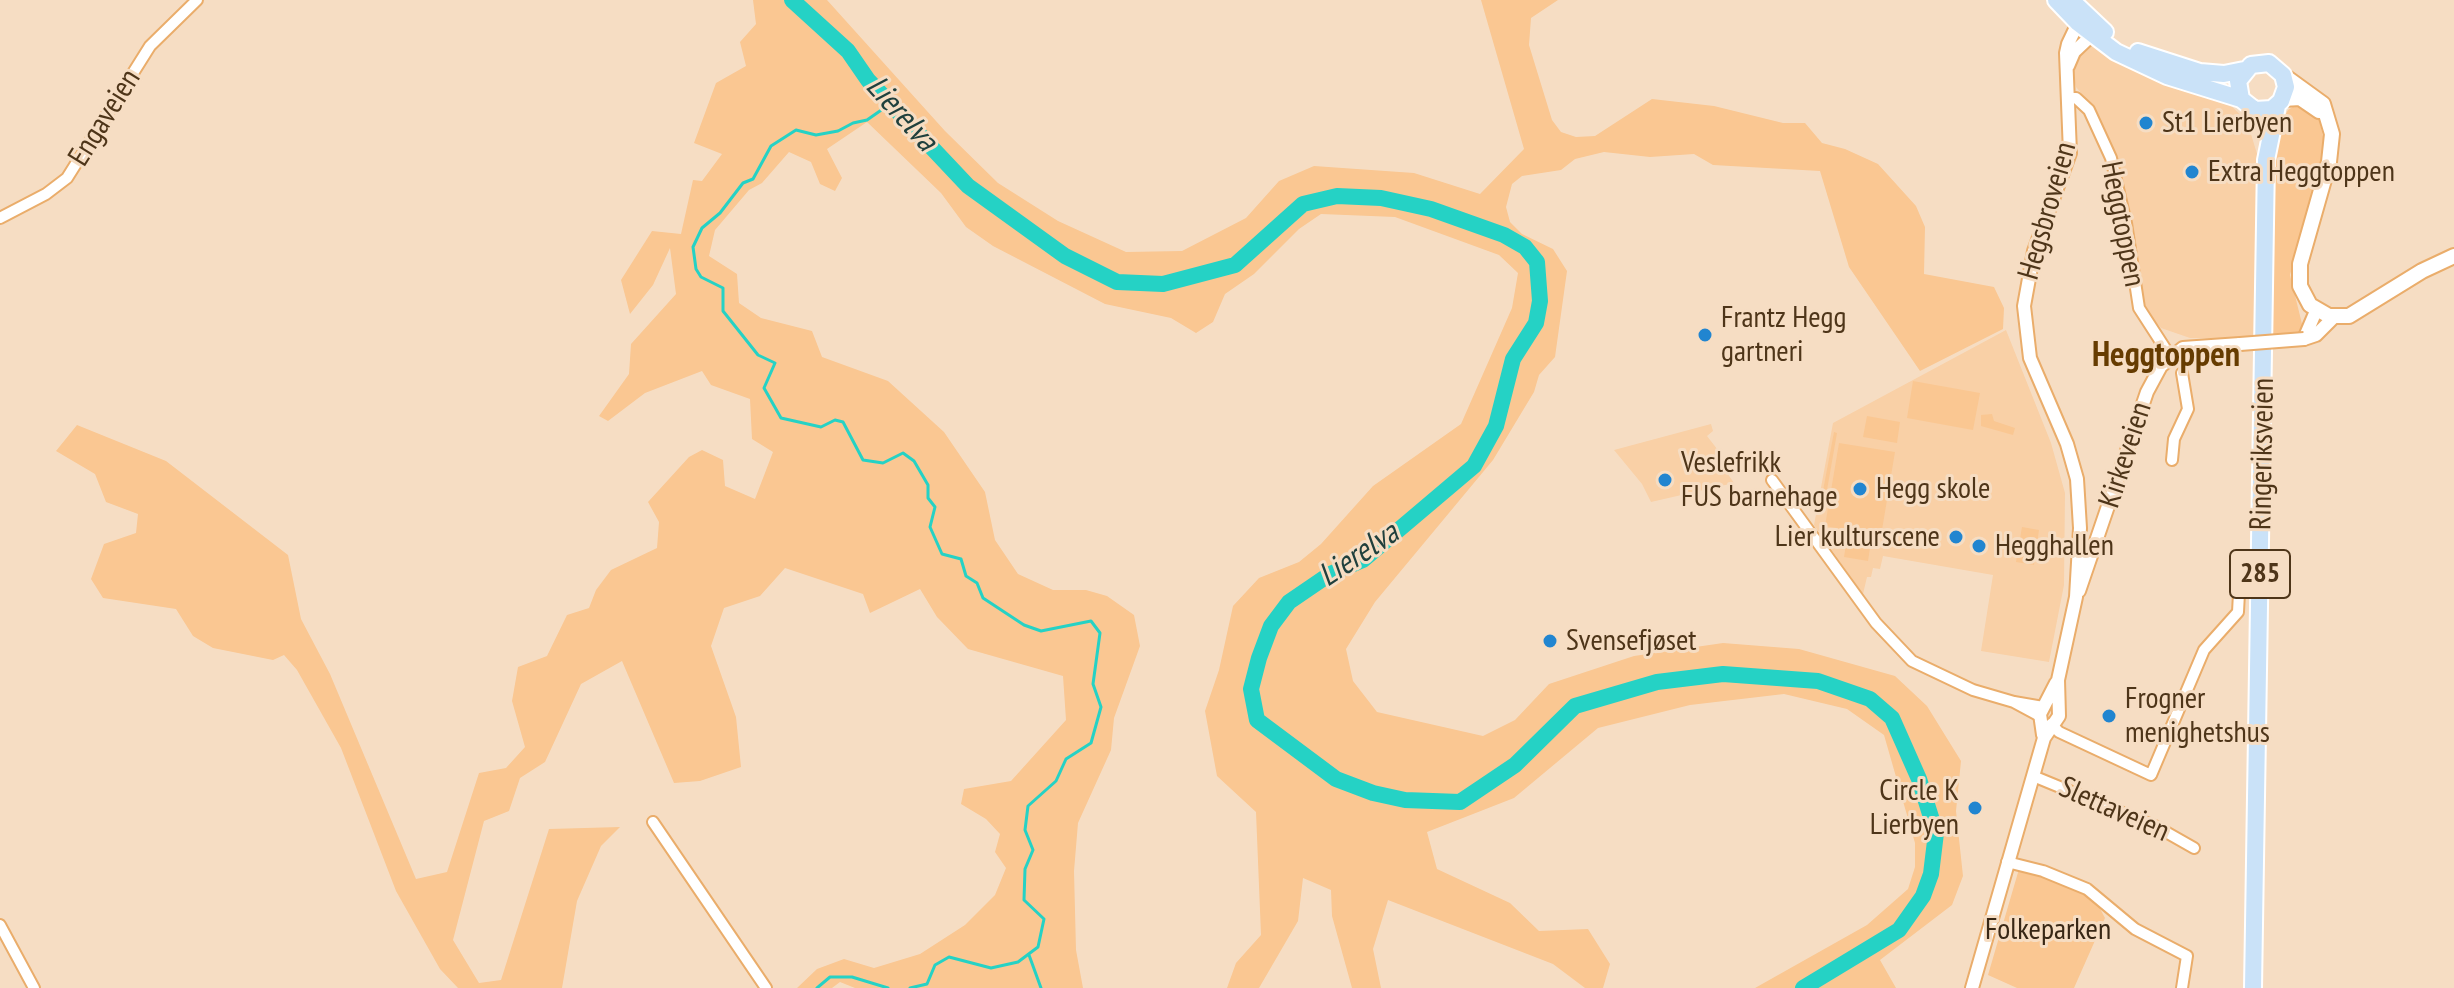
<!DOCTYPE html>
<meta charset="utf-8">
<style>
body{margin:0}
canvas{display:block;background:#f6ddc3}
</style>
<canvas width="2454" height="988"></canvas>
<script>
const c = document.querySelector('canvas').getContext('2d');
c.lineJoin = 'round';
function paint(path, color) {
  c.fillStyle = color;
  c.fill(path, 'evenodd');
}
function toPath(rows) {
  const path = new Path2D();
  for (const r of rows) {
    path.moveTo(r[0], r[1]);
    for (let i = 2; i < r.length; i += 2) path.lineTo(r[i], r[i + 1]);
  }
  return path;
}
function stroke(path, color, width, dash) {
  c.strokeStyle = color;
  c.lineWidth = width;
  c.lineCap = dash ? 'butt' : 'round';
  c.setLineDash(dash || []);
  c.stroke(path);
}
function write(font, color, halo, rows, align = 'center') {
  c.font = font + ' "PT Sans Narrow",sans-serif';
  c.lineWidth = 6;
  c.setLineDash([]);
  c.textBaseline = 'middle';
  c.strokeStyle = halo;
  c.fillStyle = color;
  for (const [text, x, y, turn = 0] of rows) {
    c.save();
    c.translate(x, y);
    c.rotate((+turn || 0) * Math.PI / 180);
    c.textAlign = isNaN(turn) ? turn : align;
    if (halo) c.strokeText(text, 0, 0);
    c.fillText(text, 0, 0);
    c.restore();
  }
}
const built = toPath([
 [2090,44,2225,100,2247,121,2258,157,2255,339,2190,338,2161,328,2149,315,2142,302,2133,228,2114,153,2097,112,2076,87,2072,72,2076,56],
 [2006,330,2051,443,2065,493,2064,585,2049,662,1981,651,1993,575,1883,556,1880,569,1873,568,1871,577,1867,577,1863,594,1814,525,1833,423],
 [1711,424,1713,431,1707,436,1728,463,1723,467,1734,483,1651,502,1642,484,1614,450]
]);
const green = toPath([
 [753,0,827,0,945,131,998,183,1058,221,1126,252,1182,251,1246,218,1279,181,1314,166,1414,173,1480,194,1524,149,1481,0,1558,0,1531,18,1529,45,1552,120,1561,132,1576,137,1595,136,1652,99,1714,106,1783,123,1805,123,1822,143,1845,149,1878,164,1916,206,1925,227,1924,274,1994,287,2004,308,2003,329,1920,371,1849,267,1820,171,1713,165,1694,154,1650,157,1604,152,1575,159,1561,170,1522,176,1512,184,1506,207,1510,222,1522,234,1553,249,1567,271,1555,357,1539,375,1534,392,1493,460,1375,602,1346,649,1353,681,1377,712,1483,736,1515,720,1549,684,1634,656,1723,643,1799,649,1895,676,1927,706,1961,761,1956,811,1963,876,1952,905,1880,960,1896,988,1755,988,1867,925,1908,889,1915,867,1915,843,1884,735,1847,709,1784,694,1690,705,1598,728,1514,798,1427,832,1437,869,1510,903,1539,931,1588,929,1610,964,1603,988,1585,988,1553,964,1388,900,1373,949,1381,988,1352,988,1332,916,1331,890,1303,878,1298,921,1259,988,1227,988,1236,963,1261,935,1256,812,1217,776,1205,711,1219,670,1233,606,1259,578,1299,562,1321,544,1373,486,1461,424,1512,308,1518,273,1499,255,1395,217,1321,214,1299,229,1254,274,1225,294,1213,322,1196,333,1171,318,1105,304,993,246,966,227,941,193,867,122,827,149,842,178,835,191,820,184,811,162,789,152,762,183,749,190,715,230,709,256,737,274,739,303,761,318,812,331,822,357,888,381,944,432,985,492,995,540,1018,574,1053,590,1086,590,1107,596,1134,615,1140,646,1114,718,1111,750,1078,823,1074,871,1076,950,1083,988,855,988,840,982,832,988,797,988,817,969,844,959,874,968,920,954,965,925,995,895,1006,868,995,852,1000,834,986,819,961,804,964,789,1011,781,1066,720,1063,676,968,649,937,617,920,589,870,613,863,594,785,568,760,596,724,608,711,646,736,717,741,767,700,781,674,783,622,661,581,684,545,762,520,778,509,811,484,821,453,940,479,983,501,980,549,829,620,827,601,846,577,901,562,988,458,988,440,969,396,891,341,748,297,670,284,655,273,660,213,648,193,636,176,609,103,598,91,579,104,544,136,533,138,514,106,502,95,474,56,451,77,425,166,461,288,555,301,619,330,674,416,879,447,872,479,773,506,768,525,747,512,701,518,667,547,656,567,615,589,608,596,590,611,570,657,548,659,522,648,502,689,457,702,450,723,460,725,486,755,499,773,452,752,439,750,399,711,385,702,371,645,393,608,421,599,416,629,374,631,344,676,294,670,248,653,285,630,314,621,280,652,231,681,234,693,180,702,181,722,154,694,143,716,83,746,66,740,42,756,24],
 [2296,105,2314,112,2319,119,2325,145,2290,275,2303,328,2296,336,2272,338,2275,149,2280,125,2288,110],
 [1913,381,1980,393,1973,430,1907,418],
 [1992,414,1994,421,2015,428,2013,435,1981,426,1981,415],
 [1867,416,1900,422,1897,443,1863,437],
 [1834,432,1837,433,1823,513,1819,512],
 [1839,443,1895,452,1881,536,1825,526],
 [2022,527,2039,530,2034,565,2016,562],
 [1846,544,1870,548,1868,561,1844,557],
 [2019,869,2073,887,2096,901,2105,918,2074,988,2017,988,1988,975]
]);
const stream = toPath([
 [890,104,867,120,853,123,838,131,816,135,796,130,771,146,753,179,743,183,720,213,702,228,693,247,696,269,701,277,723,288,723,311,758,355,775,363,764,388,781,418,821,427,835,420,843,422,863,460,883,463,903,453,914,461,928,485,928,498,935,507,930,527,942,554,961,559,966,576,977,583,983,598,1024,625,1041,631,1091,621,1100,633,1093,684,1101,707,1091,743,1066,759,1056,781,1028,806,1025,830,1033,850,1025,869,1024,900,1044,919,1038,947,1018,962,991,968,949,957,935,965,927,984,910,988],
 [1029,955,1041,988],
 [817,988,830,977,852,977,888,988]
]);
const river = toPath([
 [792,0,848,51,868,80,968,186,1065,256,1117,282,1163,284,1235,265,1303,204,1337,196,1381,198,1431,209,1504,235,1525,247,1537,262,1540,301,1536,323,1513,359,1496,426,1474,466,1363,560,1330,574,1289,602,1271,626,1259,658,1251,689,1257,720,1336,779,1373,793,1405,800,1460,802,1515,765,1575,706,1657,682,1723,674,1818,681,1870,699,1892,718,1919,779,1936,833,1931,874,1923,896,1899,930,1803,988]
]);
const minor = toPath([
 [2071,98,2076,98,2089,110,2111,158,2126,223,2139,308,2170,356],
 [0,218,46,194,67,178,150,46,197,0],
 [2172,460,2174,439,2188,409,2182,373],
 [1772,480,1876,623,1912,661,1973,690,2014,702,2043,707],
 [2014,702,2040,716],
 [2051,724,2059,732,2151,775,2204,650,2238,612,2239,593],
 [2033,776,2157,827,2194,848],
 [653,822,766,988],
 [2007,862,2043,871,2087,889,2135,929,2187,956,2182,988],
 [0,925,34,988]
]);
const tertiary = toPath([
 [2304,339,2316,335,2334,317],
 [2304,339,2316,311],
 [2079,591,2147,392,2161,366,2183,348,2240,344],
 [2043,735,2040,714,2056,683],
 [1972,988,2044,738,2059,716,2058,680,2076,597,2080,528,2077,479,2067,444,2030,358,2024,306,2034,251,2070,153,2066,53,2068,44,2078,23,2093,21,2092,35,2074,52,2068,66]
]);
const secondary = toPath([
 [2283,75,2323,104,2332,134,2329,162,2300,264,2300,286,2310,305,2329,316,2349,316,2422,271,2454,256],
 [2283,99,2300,98,2319,111]
]);
const primary = toPath([
 [2056,0,2078,23,2116,52,2167,76,2241,99,2255,110,2272,109,2281,101,2286,87,2283,75,2269,63,2251,65,2238,81,2241,99],
 [2071,0,2105,32],
 [2138,52,2200,72,2224,74,2244,70],
 [2253,988,2266,160,2277,106]
]);
const tertiaryBridge = toPath([
 [2240,344,2304,339]
]);
const markers = [
 [2146,123,8,"#2185d0"],
 [2192,172,8,"#2185d0"],
 [1705,335,8,"#2185d0"],
 [1665,480,8,"#2185d0"],
 [1860,489,8,"#2185d0"],
 [1956,537,8,"#2185d0"],
 [1979,546,8,"#2185d0"],
 [1550,641,8,"#2185d0"],
 [2109,716,8,"#2185d0"],
 [1975,808,8,"#2185d0"]
];
const shields = [
 [2260,574,60]
];
const shieldNames = [
 ["285",2260,574]
];
const streetNames = [
 ["Engaveien",105,118,-58],
 ["Hegsbroveien",2048,211,-74],
 ["Heggtoppen",2122,224,79],
 ["Ringeriksveien",2263,454,-89],
 ["Kirkeveien",2126,455,-72],
 ["Slettaveien",2114,810,24]
];
const poiNames = [
 ["St1 Lierbyen",2162,123],
 ["Extra Heggtoppen",2208,172],
 ["Frantz Hegg",1721,318],
 ["gartneri",1721,352],
 ["Veslefrikk",1681,463],
 ["FUS barnehage",1681,497],
 ["Hegg skole",1876,489],
 ["Lier kulturscene",1940,537,"right"],
 ["Hegghallen",1995,546],
 ["Svensefjøset",1566,641],
 ["Frogner",2125,699],
 ["menighetshus",2125,733],
 ["Circle K",1959,791,"right"],
 ["Lierbyen",1959,825,"right"]
];
const parkNames = [
 ["Folkeparken",2048,930]
];
const waterNames = [
 ["Lierelva",901,114,48],
 ["Lierelva",1359,555,-34]
];
const quarterNames = [
 ["Heggtoppen",2166,356]
];
paint(built, '#f9d0a6');
paint(green, '#fac792');
stroke(stream, '#25d2c5', 3);
stroke(river, '#25d2c5', 16);
stroke(minor, '#eaad6b', 14);
stroke(tertiary, '#eaad6b', 16);
stroke(secondary, '#eaad6b', 18);
stroke(primary, '#fff', 20);
stroke(minor, '#fff', 10);
stroke(tertiary, '#fff', 12);
stroke(secondary, '#fff', 14);
stroke(primary, '#cae2f8', 16);
stroke(tertiaryBridge, '#eaad6b', 16, []);
stroke(tertiaryBridge, '#fff', 12);
for (const [x, y, r, color] of markers) {
  const dot = new Path2D();
  dot.arc(x, y, r, 0, 2 * Math.PI);
  c.fillStyle = color;
  c.fill(dot);
  stroke(dot, '#f6ddc3', 3);
}
for (const [x, y, w] of shields) {
  const box = new Path2D();
  box.roundRect(x - w / 2, y - 24, w, 48, 6);
  c.fillStyle = '#f6ddc3';
  c.fill(box);
  stroke(box, '#4e3519', 2);
}
write('bold 28px', '#4e3519', null, shieldNames);
write('30px', '#4e3519', '#f6ddc3', streetNames);
write('30px', '#4e3519', '#f6ddc3', poiNames, 'left');
write('30px', '#382715', '#f6ddc3', parkNames);
write('italic 32px', '#20403d', '#f6ddc3', waterNames);
write('bold 34px', '#663c01', '#f6ddc3', quarterNames);
</script>
